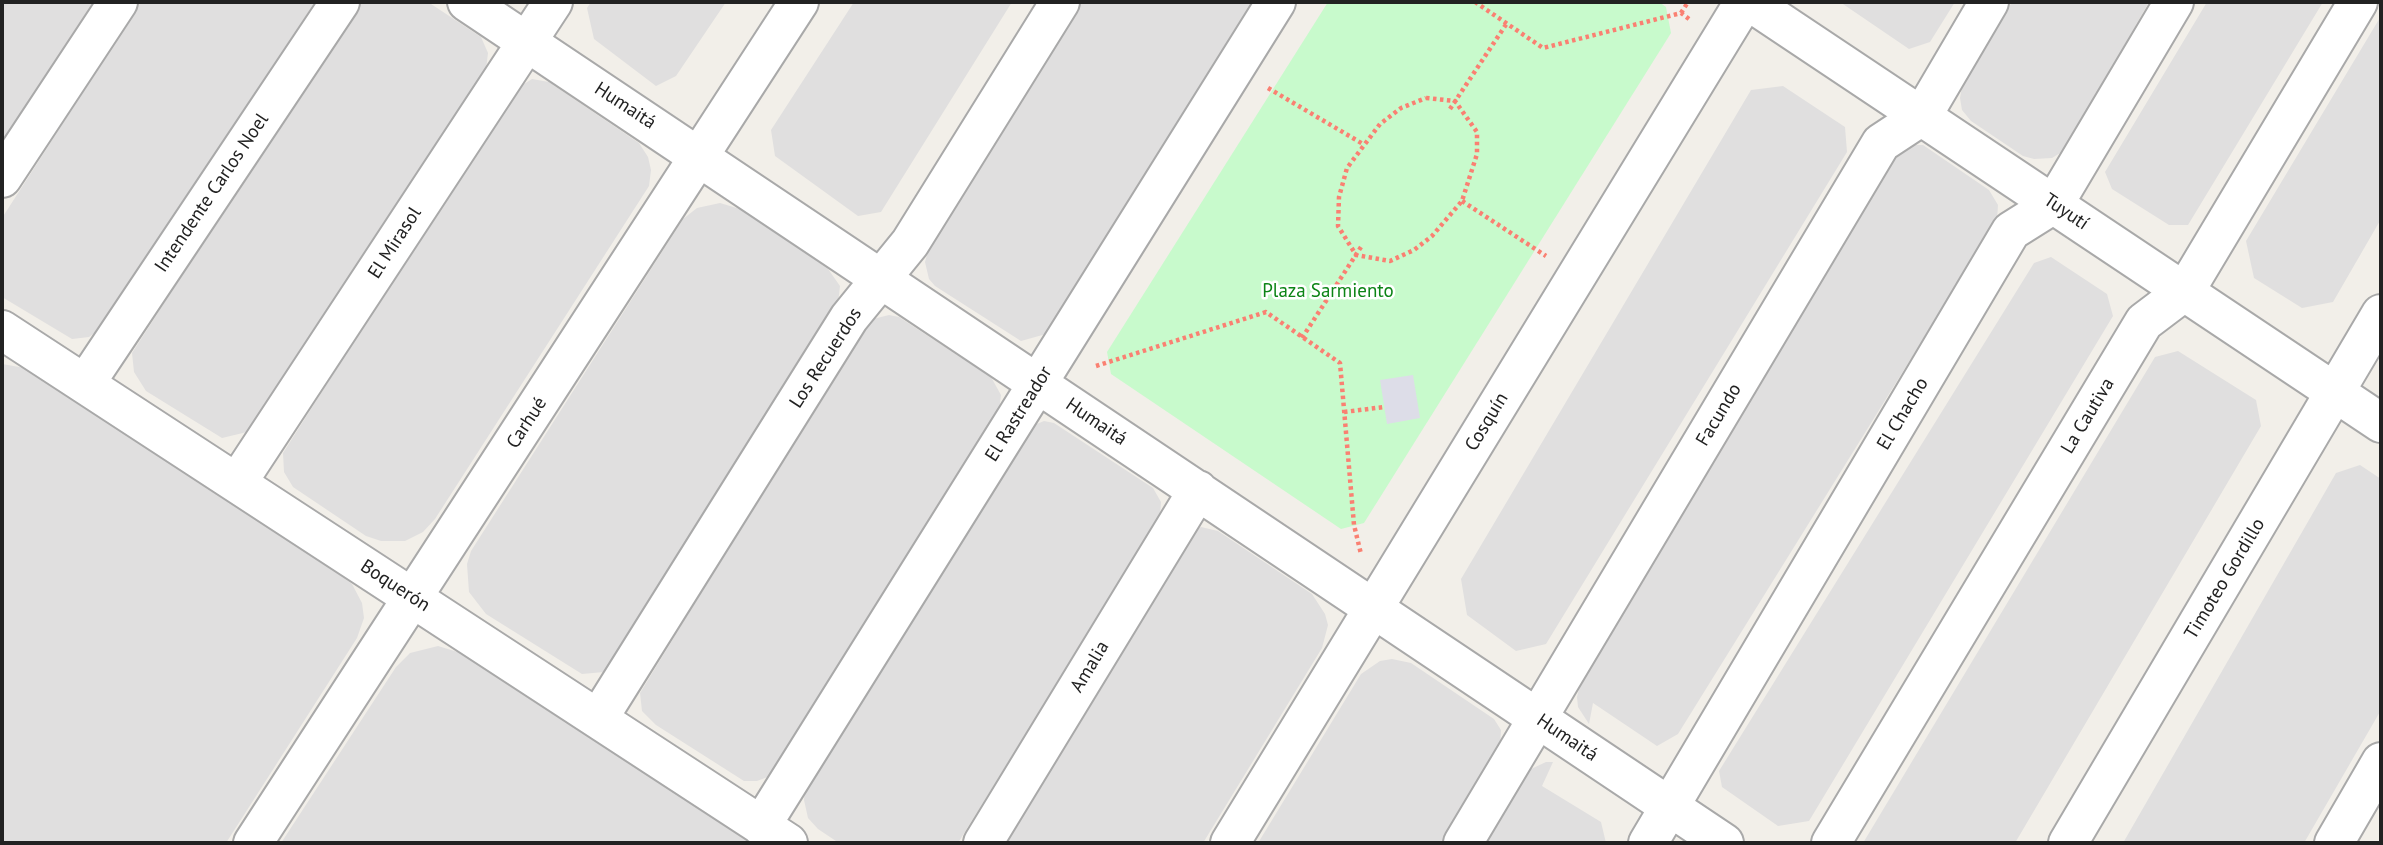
<!DOCTYPE html>
<meta charset="utf-8">
<style>
body{margin:0}
#map{position:relative;width:2383px;height:845px;overflow:hidden;background:#f2efe9;font-family:"PT Sans",sans-serif}
canvas{display:block}
.frame{position:absolute;inset:0;border:4px solid #222;pointer-events:none}
</style>
<div id="map">
<canvas width="2383" height="845"></canvas>
<div class="frame"></div>
</div>
<script>
const c = document.querySelector('canvas').getContext('2d');
c.lineJoin = 'round';
function paint(path, color) {
  c.fillStyle = color;
  c.fill(path, 'evenodd');
}
function toPath(rows) {
  const path = new Path2D();
  for (const r of rows) {
    path.moveTo(r[0], r[1]);
    for (let i = 2; i < r.length; i += 2) path.lineTo(r[i], r[i + 1]);
  }
  return path;
}
function stroke(path, color, width, dash) {
  c.strokeStyle = color;
  c.lineWidth = width;
  c.lineCap = dash ? 'butt' : 'round';
  c.setLineDash(dash || []);
  c.stroke(path);
}
function write(font, color, halo, rows, align = 'center') {
  c.font = font + ' "PT Sans",sans-serif';
  c.lineWidth = 5;
  c.setLineDash([]);
  c.textBaseline = 'middle';
  c.strokeStyle = halo;
  c.fillStyle = color;
  for (const [text, x, y, turn = 0] of rows) {
    c.save();
    c.translate(x, y);
    c.rotate((+turn || 0) * Math.PI / 180);
    c.textAlign = isNaN(turn) ? turn : align;
    if (halo) c.strokeText(text, 0, 0);
    c.fillText(text, 0, 0);
    c.restore();
  }
}
const residential = toPath([
 [2,2,99,2,2,151],
 [141,2,315,2,104,326,89,337,72,339,2,297,2,218],
 [358,2,428,2,481,37,488,53,486,69,247,432,222,438,146,391,134,372,132,353],
 [591,2,726,2,676,76,656,86,594,39,587,8],
 [854,2,1012,2,881,212,858,216,775,156,771,130],
 [1081,2,1253,2,1046,334,1021,341,935,286,929,279,925,262,929,248],
 [1840,2,1955,2,1930,42,1909,49],
 [2012,2,2149,2,2065,150,2052,158,2034,159,2023,156,1971,121,1962,110,1960,98,1963,81],
 [2207,2,2323,2,2188,225,2169,225,2112,189,2105,172],
 [2381,16,2381,219,2333,302,2302,308,2254,278,2246,241],
 [532,79,549,82,639,143,648,157,651,170,649,186,435,519,423,532,405,541,381,541,366,536,293,487,284,472,283,453,513,91],
 [1783,86,1845,127,1847,152,1546,644,1516,651,1467,615,1461,579,1751,90],
 [1906,145,1923,145,1989,190,1998,205,1997,220,1678,734,1657,746,1593,703,1589,724,1578,707,1577,697,1581,681,1891,155],
 [720,203,740,209,826,266,840,286,838,304,613,665,604,672,582,674,486,614,469,592,467,564,471,551,683,219,697,208],
 [2051,257,2107,294,2113,316,1809,821,1778,826,1722,787,1719,771,2034,263],
 [889,315,899,317,991,377,1001,395,999,411,770,776,757,781,744,781,656,725,642,711,640,693,864,326,873,319],
 [2178,351,2256,400,2261,426,2015,843,1863,843,2155,357],
 [2,364,25,368,343,577,352,584,362,603,364,618,357,638,226,843,2,843],
 [1044,421,1054,423,1153,488,1161,502,1160,517,958,843,839,843,818,829,808,818,804,800,805,789,1032,426],
 [2360,465,2381,479,2381,710,2304,843,2123,843,2336,473],
 [1201,527,1218,531,1312,594,1325,614,1328,625,1322,648,1203,843,999,843,1195,530],
 [438,646,461,653,752,843,281,843,396,667,410,653],
 [1392,659,1411,663,1494,719,1501,730,1500,749,1444,843,1258,843,1361,674,1380,661],
 [1546,762,1553,762,1542,786,1601,822,1606,843,1485,843,1529,770]
]);
const park = toPath([
 [1328,2,1659,2,1666,7,1671,33,1364,523,1341,529,1111,374,1107,352]
]);
const plaza = toPath([
 [1413,375,1420,418,1387,424,1380,380]
]);
const path = toPath([
 [1475,2,1543,48,1681,13,1689,19],
 [1681,13,1688,2],
 [1268,88,1363,144],
 [1426,98,1455,101,1477,132,1477,154,1462,201,1432,236,1414,250,1390,261,1356,255,1338,226,1339,197,1347,168,1380,124,1401,108,1426,98],
 [1450,109,1507,23],
 [1462,201,1546,256],
 [1302,338,1361,247],
 [1096,366,1266,312,1340,363,1354,525,1361,554],
 [1344,412,1384,407]
]);
const minor = toPath([
 [467,2,1724,843],
 [1750,2,2381,423],
 [2,178,118,2],
 [2,330,788,843],
 [85,384,340,2],
 [237,483,553,2],
 [598,719,849,318,910,243,1060,2],
 [761,826,1276,2],
 [253,843,799,2],
 [983,843,1198,490],
 [1230,843,1744,2],
 [1463,843,1881,143,1922,116,1989,2],
 [1648,843,2011,231,2054,204,2174,2],
 [1831,843,2144,322,2185,291,2358,2],
 [2068,843,2381,314],
 [2334,843,2381,762]
]);
const streetNames = [
 ["Humaitá",625,106,33],
 ["Intendente Carlos Noel",212,193,-56],
 ["Tuyutí",2066,212,34],
 ["El Mirasol",395,243,-57],
 ["Los Recuerdos",826,358,-57],
 ["El Rastreador",1019,414,-58],
 ["El Chacho",1903,414,-59],
 ["Facundo",1719,415,-59],
 ["La Cautiva",2088,416,-59],
 ["Humaitá",1096,422,34],
 ["Cosquín",1487,422,-59],
 ["Carhué",527,423,-57],
 ["Timoteo Gordillo",2225,579,-59],
 ["Boquerón",395,586,33],
 ["Amalia",1090,667,-59],
 ["Humaitá",1567,738,34]
];
const parkNames = [
 ["Plaza Sarmiento",1328,292]
];
paint(residential, '#e0dfdf');
paint(park, '#c8facc');
paint(plaza, '#dddde8');
stroke(minor, '#a9a9a9', 42);
stroke(path, '#fa8072', 4.5, [3.5, 3.5]);
stroke(minor, '#fff', 38);
write('19px', '#222', '#fff', streetNames);
write('19px', '#0c8416', '#fff', parkNames);
</script>
